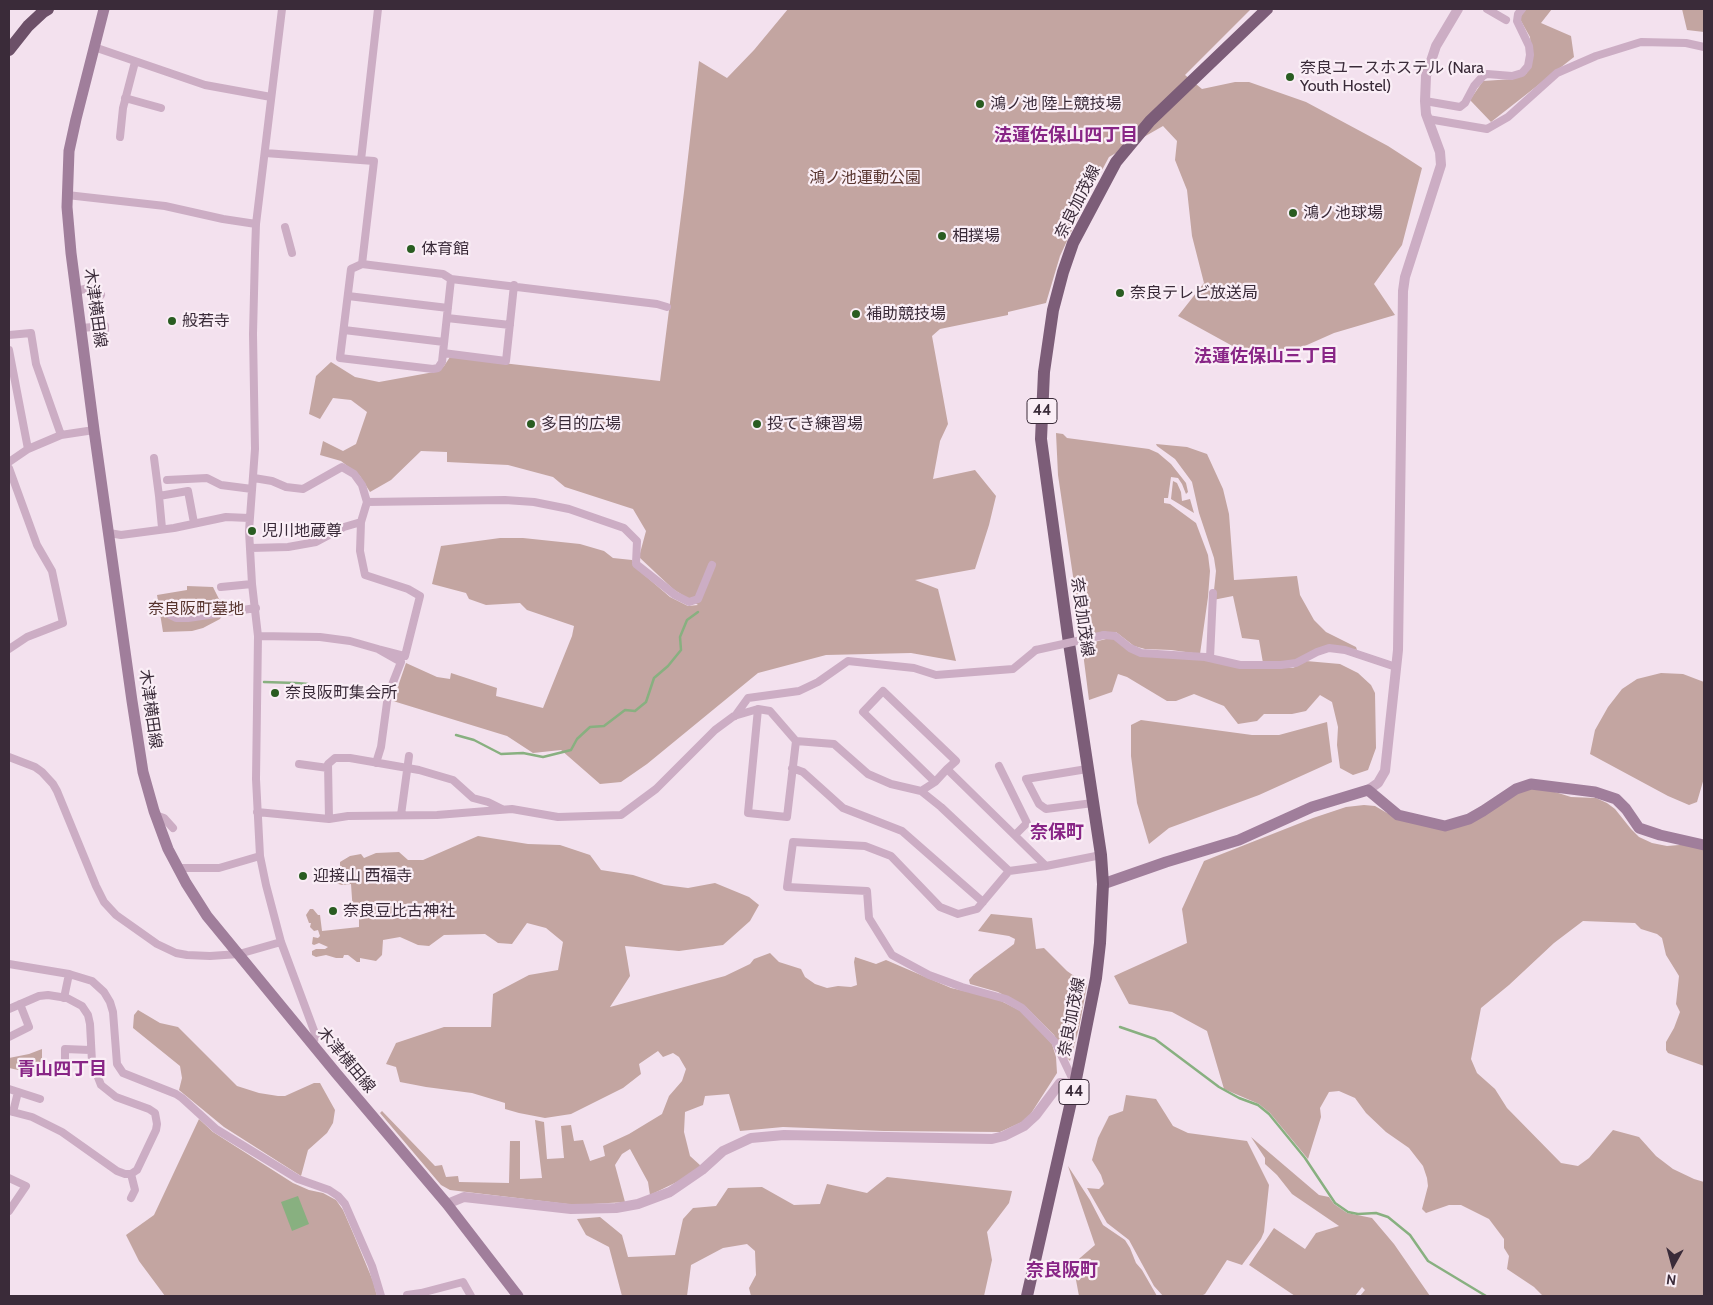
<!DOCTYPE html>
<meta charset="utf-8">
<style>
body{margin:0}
#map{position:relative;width:1713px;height:1305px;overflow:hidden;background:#f3e1ee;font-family:Cabin,sans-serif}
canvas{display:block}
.frame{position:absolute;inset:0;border:10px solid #3a2b39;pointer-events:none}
.north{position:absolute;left:1648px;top:1240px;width:50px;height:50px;-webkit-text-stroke:4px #faeef6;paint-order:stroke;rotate:187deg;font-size:14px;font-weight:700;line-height:20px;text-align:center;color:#3a2b39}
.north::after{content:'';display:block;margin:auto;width:18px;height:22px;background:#3a2b39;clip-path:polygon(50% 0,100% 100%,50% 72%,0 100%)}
</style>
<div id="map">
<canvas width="1713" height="1305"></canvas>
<div class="frame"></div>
<div class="north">N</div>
</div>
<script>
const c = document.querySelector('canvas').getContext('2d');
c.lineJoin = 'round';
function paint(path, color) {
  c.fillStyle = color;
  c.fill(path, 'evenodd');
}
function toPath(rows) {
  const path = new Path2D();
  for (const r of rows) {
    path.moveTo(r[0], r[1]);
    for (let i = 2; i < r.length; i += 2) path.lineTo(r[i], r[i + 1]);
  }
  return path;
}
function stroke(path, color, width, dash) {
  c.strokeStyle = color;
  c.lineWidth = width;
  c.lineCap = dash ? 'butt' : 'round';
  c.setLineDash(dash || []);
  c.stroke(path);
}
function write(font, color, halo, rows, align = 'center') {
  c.font = font + ' Cabin,"Noto Sans JP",sans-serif';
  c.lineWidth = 4.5;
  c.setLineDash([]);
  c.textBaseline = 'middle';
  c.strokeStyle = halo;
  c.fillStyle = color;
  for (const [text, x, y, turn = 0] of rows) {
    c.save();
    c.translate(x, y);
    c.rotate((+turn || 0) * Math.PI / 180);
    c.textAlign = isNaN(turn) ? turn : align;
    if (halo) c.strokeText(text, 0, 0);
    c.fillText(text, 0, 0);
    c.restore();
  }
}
const green = toPath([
 [788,9,1251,9,1185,75,1202,89,1235,82,1249,82,1306,102,1388,146,1422,168,1402,245,1374,284,1395,315,1334,333,1289,353,1238,349,1178,316,1204,283,1192,236,1187,190,1175,160,1177,141,1163,126,1109,157,1085,202,1060,256,1046,303,1008,312,1008,315,940,329,932,336,948,424,940,441,933,479,975,470,996,496,989,525,975,569,915,580,938,589,956,661,911,653,826,655,758,673,647,764,621,782,600,784,561,750,533,753,507,736,393,701,406,663,437,677,450,679,451,673,497,688,496,696,543,708,572,636,574,626,527,610,520,603,486,605,469,599,466,593,432,584,441,546,500,538,523,538,580,544,604,551,613,558,632,560,635,567,670,597,688,606,698,605,673,589,639,557,646,531,633,509,565,487,553,477,508,465,447,462,447,452,421,451,391,480,370,492,360,476,341,461,320,455,323,441,343,451,356,444,367,412,351,400,333,398,320,419,309,414,316,376,331,362,355,377,379,382,434,372,444,366,450,357,660,381,684,192,699,61,727,78,754,50],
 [1526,9,1552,9,1541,23,1571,36,1574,57,1491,122,1470,100,1483,81,1513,79,1526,74,1532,63,1530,37,1521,21,1521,16],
 [1682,9,1704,9,1704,32,1687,30],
 [1056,433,1063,434,1067,438,1149,449,1158,453,1171,464,1186,483,1188,492,1186,494,1182,484,1178,478,1171,477,1168,498,1164,498,1164,503,1170,504,1196,523,1208,555,1210,571,1208,597,1200,654,1171,650,1145,649,1134,646,1116,632,1108,632,1082,637,1058,475],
 [1156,444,1187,447,1207,454,1223,489,1229,514,1234,580,1297,576,1300,595,1314,620,1326,632,1356,647,1357,650,1330,645,1292,661,1263,663,1259,640,1242,638,1233,596,1213,600,1216,571,1214,558,1199,513,1192,482,1175,459,1157,446],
 [1173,481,1177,483,1181,492,1182,501,1190,499,1194,513,1171,499],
 [187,586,213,587,219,599,235,606,237,610,222,615,220,619,203,628,192,631,163,632,157,595,187,590],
 [1110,638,1114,638,1125,648,1165,655,1266,667,1293,668,1306,661,1340,664,1358,673,1371,685,1375,693,1376,748,1368,770,1353,775,1340,768,1337,745,1338,727,1332,702,1320,695,1306,711,1292,714,1264,714,1257,721,1238,724,1224,706,1194,694,1176,701,1167,701,1127,677,1118,674,1112,692,1089,700,1082,645],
 [1661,673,1683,674,1704,682,1704,778,1697,802,1689,805,1668,796,1590,754,1595,730,1608,707,1622,689,1637,679],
 [1141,720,1252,735,1279,735,1327,722,1332,762,1259,795,1169,828,1149,844,1137,803,1131,756,1131,725],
 [1536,786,1571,797,1596,798,1607,803,1615,809,1631,829,1639,837,1652,843,1667,846,1704,843,1704,1066,1668,1053,1666,1050,1666,1042,1674,1028,1680,1012,1676,1004,1679,976,1666,955,1662,938,1657,934,1641,929,1635,923,1583,921,1554,943,1509,985,1481,1008,1471,1059,1477,1073,1495,1089,1507,1108,1561,1163,1578,1166,1589,1158,1613,1130,1639,1137,1656,1156,1673,1169,1694,1179,1704,1182,1704,1296,1543,1296,1534,1287,1507,1269,1509,1256,1504,1248,1504,1239,1489,1219,1461,1205,1449,1205,1426,1213,1422,1209,1428,1186,1427,1178,1423,1166,1409,1148,1386,1132,1366,1113,1355,1098,1339,1091,1329,1092,1320,1108,1321,1117,1308,1159,1270,1113,1259,1104,1224,1089,1207,1031,1172,1012,1129,1004,1114,976,1187,943,1182,909,1204,861,1313,818,1346,807,1364,805,1375,806,1387,813,1437,828],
 [478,836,528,844,560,845,590,855,601,870,633,875,664,885,688,888,715,883,749,897,759,905,750,921,723,945,679,951,625,946,630,976,610,1007,725,976,750,964,754,959,770,953,779,962,801,969,805,977,815,984,827,988,838,986,851,987,857,985,854,962,855,957,876,964,886,960,951,988,995,998,1023,1012,1052,1044,1056,1057,1057,1073,1030,1115,1022,1122,1000,1132,884,1131,783,1127,740,1131,729,1094,705,1096,703,1105,685,1112,684,1132,690,1156,701,1166,681,1180,650,1195,648,1182,630,1149,622,1154,615,1165,625,1202,576,1205,450,1190,441,1185,380,1113,382,1111,435,1166,442,1165,446,1177,458,1176,459,1182,509,1183,510,1141,520,1141,520,1179,542,1178,535,1120,544,1122,547,1159,564,1158,561,1126,571,1125,574,1141,583,1140,590,1161,605,1156,603,1146,629,1134,662,1114,669,1096,682,1081,686,1069,679,1057,673,1053,663,1057,658,1051,639,1064,641,1074,623,1088,571,1114,545,1118,519,1113,505,1109,505,1103,472,1093,426,1087,400,1082,396,1067,386,1064,396,1043,444,1027,491,1027,493,994,529,975,558,970,563,942,546,928,527,923,512,944,498,943,485,934,444,935,429,946,418,945,400,937,383,940,382,955,376,961,360,958,360,962,357,962,348,955,344,955,343,958,336,958,326,955,316,957,312,955,312,951,316,949,325,949,328,947,319,943,314,945,312,944,313,937,318,938,320,936,318,930,314,931,310,927,311,923,309,923,306,915,310,909,313,909,318,915,320,915,322,931,359,927,359,915,353,913,351,884,342,885,328,881,326,878,336,871,340,871,340,862,350,856,361,854,364,858,376,853,399,852,408,860,423,860],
 [991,914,1032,918,1036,949,1044,948,1067,971,1087,985,1079,1028,1070,1061,1066,1057,1054,1035,1026,1007,998,992,970,984,969,980,974,974,1014,944,1015,939,1009,936,978,931],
 [138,1010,160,1023,178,1027,237,1086,259,1093,278,1096,285,1096,314,1083,320,1083,335,1110,333,1123,327,1133,308,1150,301,1176,224,1127,179,1090,182,1078,180,1066,133,1028,134,1015],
 [42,1049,42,1067,46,1076,9,1068,9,1058,29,1054],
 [1126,1095,1156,1099,1173,1126,1188,1133,1247,1141,1269,1185,1264,1232,1261,1239,1242,1265,1227,1260,1205,1294,1201,1296,1163,1296,1154,1286,1129,1240,1107,1223,1087,1188,1099,1189,1104,1184,1101,1175,1092,1160,1098,1138,1109,1116,1123,1111],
 [199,1119,213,1132,293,1183,309,1190,323,1193,336,1200,343,1210,353,1233,373,1281,377,1296,165,1296,139,1261,126,1235,154,1215],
 [1251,1137,1319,1195,1329,1197,1334,1204,1347,1213,1372,1218,1394,1244,1430,1296,1360,1296,1365,1290,1362,1287,1355,1296,1295,1296,1249,1265,1274,1228,1305,1249,1316,1233,1339,1226,1292,1194,1277,1175,1265,1164,1265,1158],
 [1068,1166,1090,1200,1103,1225,1125,1240,1130,1248,1136,1263,1142,1270,1157,1296,1079,1296,1073,1264,1095,1245],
 [887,1177,1012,1191,1009,1203,987,1232,992,1260,984,1296,751,1296,749,1288,756,1275,755,1251,747,1244,723,1248,691,1265,687,1296,622,1296,609,1247,586,1235,577,1219,600,1217,622,1235,628,1257,675,1255,683,1219,693,1208,716,1206,728,1188,762,1187,794,1205,820,1204,827,1184,867,1193]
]);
const water = toPath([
 [298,1196,309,1224,292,1231,281,1202]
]);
const stream = toPath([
 [264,682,296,683,308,684,319,690],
 [456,735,474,740,501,754,523,753,543,757,571,750,577,739,590,727,604,726,625,710,635,711,646,702,654,678,668,666,681,650,680,637,687,620,698,612],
 [1120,1027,1155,1039,1219,1087,1239,1098,1258,1105,1269,1114,1305,1158,1335,1203,1348,1212,1358,1214,1376,1213,1388,1217,1410,1235,1428,1261,1486,1296]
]);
const minor = toPath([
 [282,9,256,224,255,253,253,334,255,449,249,531,252,584,258,636,256,779,260,856,266,885,281,942,316,1036,312,1044],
 [1487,9,1506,20],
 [94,47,205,85,271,97],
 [125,98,161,108],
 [1425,101,1460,107,1465,103,1474,86,1483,76,1487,74,1512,76,1522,73,1528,66,1530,55,1529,46,1517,21,1518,14,1522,9],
 [1428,119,1487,129,1508,117,1557,73,1596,56,1641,42,1686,43,1704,47],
 [120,137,123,108,135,62],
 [265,153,374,161,362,264],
 [361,160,378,9],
 [67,195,165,206,223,219,256,224],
 [285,227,292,253],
 [451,279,442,362,438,368,433,369,340,358,351,269,362,264,443,274,451,279,657,304,667,307],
 [76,291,89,288,101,295],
 [348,296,448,308],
 [447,318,510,325],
 [81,328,105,326,105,334],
 [344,330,444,342],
 [9,335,31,333,36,364,61,435],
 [9,350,28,449],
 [443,353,506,361,514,285],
 [154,458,159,496],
 [9,462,28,449,61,435,94,430],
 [9,468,37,545,52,571,63,623,27,637,9,649],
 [254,478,272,481,286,487,303,489,342,467,354,474,362,485,367,502,505,500,534,502,569,509,624,528,637,541,636,564,675,595,689,602,698,599,712,565],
 [167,480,207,478,221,485,252,489],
 [361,522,367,502],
 [162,528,159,496,188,491,194,523],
 [109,533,121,535,174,528,226,517,249,518],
 [251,548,288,547,316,542,344,527,361,522,360,551,365,575,408,589,420,596,405,656,378,649],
 [221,587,252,584],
 [170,615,176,618,188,618,256,608],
 [1104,635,1115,636,1130,648,1141,653,1205,657,1240,665,1281,665,1296,663,1317,652,1329,648,1345,650,1396,667],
 [258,636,320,637,350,641,378,649,401,662,388,695,381,747,376,763],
 [1210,658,1213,593],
 [758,709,748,813,787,817,796,741],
 [735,716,748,698,799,691,818,682,848,661,914,668,936,675,1013,669,1036,650],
 [9,757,35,767,42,772,53,784,57,791,96,886,104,902,116,915,157,944,176,953,187,955,210,956,239,954,281,942],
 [299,764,328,768],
 [999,766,1027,823,1015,835],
 [792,768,803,772,843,808,902,831,983,902],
 [1087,769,1026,779,1039,804,1046,809,1093,803],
 [935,782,863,712,883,691,956,761,947,769],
 [921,791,935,782,947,769,1046,866],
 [257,812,329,819,348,816,437,815,512,809,558,817,621,815,656,789,715,730,734,716,758,709,770,711,796,741,834,744,868,774,891,784,921,791,941,807,1009,871,1046,866,1101,855],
 [155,815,164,818,173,828],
 [401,815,409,756],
 [329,819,328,764,335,758,350,758,419,770,453,780,473,798,488,802,502,809],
 [178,868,219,868,260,856],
 [1009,871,977,909,958,914,940,907,891,856,865,846,793,842,787,887,867,891,869,918,892,955,929,975,962,987,1006,999,1022,1008,1055,1042,1074,1082],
 [9,964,69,974,92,981,104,992,110,1002,113,1012,117,1064,123,1073,176,1094,182,1098,216,1129,298,1179,329,1190,338,1196,345,1204,372,1266,381,1296],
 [64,998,69,974],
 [9,1009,39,996,48,995,67,998,82,1006,88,1015,90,1024,92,1062,101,1085,116,1097,149,1109,155,1113,157,1124,156,1130,137,1170,131,1174,125,1174,117,1171,62,1132,32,1117,9,1111],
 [9,1037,29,1027,20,1004],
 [65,1059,65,1049,90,1050],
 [9,1089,40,1099],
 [13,1112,18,1092],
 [9,1178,26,1186,9,1211],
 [131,1198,135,1190,131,1174],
 [407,1296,407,1295,421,1293,463,1282,471,1296]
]);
const tertiary = toPath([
 [1368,790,1378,783,1385,771,1398,650,1403,291,1405,277,1441,165,1440,152,1426,114,1425,101,1426,76,1436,46,1458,9],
 [447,1204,464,1197,571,1209,616,1208,638,1204,670,1192,702,1170,723,1151,751,1138,784,1135,992,1139,1004,1136,1024,1126,1036,1115,1060,1083,1075,1084]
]);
const secondary = toPath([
 [104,9,76,119,69,151,67,207,71,253,94,430,132,701,143,772,154,811,168,849,186,883,207,916,336,1073,447,1204,518,1296],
 [1103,884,1166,862,1239,840,1312,807,1368,790,1398,815,1445,826,1469,819,1483,811,1516,789,1531,784,1595,792,1616,799,1626,809,1639,828,1660,835,1704,845]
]);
const primary = toPath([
 [1027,1296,1075,1084,1096,978,1100,943,1103,884,1101,855,1069,643,1041,439,1044,372,1053,310,1063,272,1073,243,1116,162,1150,121,1267,9]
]);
const trunk = toPath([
 [9,50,28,26,43,12,48,9]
]);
const minorBridge = toPath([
 [1036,650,1104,635]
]);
const markers = [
 [1290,77,5,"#295c21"],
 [980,104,5,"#295c21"],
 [1293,213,5,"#295c21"],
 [942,236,5,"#295c21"],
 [411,249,5,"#295c21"],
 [1120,293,5,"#295c21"],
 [856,314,5,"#295c21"],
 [172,321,5,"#295c21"],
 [531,424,5,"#295c21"],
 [757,424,5,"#295c21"],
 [252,531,5,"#295c21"],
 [275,693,5,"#295c21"],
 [303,876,5,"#295c21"],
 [333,911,5,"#295c21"]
];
const shields = [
 [1042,411,30],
 [1074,1092,30]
];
const shieldNames = [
 ["44",1042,411],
 ["44",1074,1092]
];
const poiNames = [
 ["奈良ユースホステル (Nara",1300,68],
 ["Youth Hostel)",1300,86],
 ["鴻ノ池 陸上競技場",990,104],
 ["鴻ノ池球場",1303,213],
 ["相撲場",952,236],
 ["体育館",421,249],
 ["奈良テレビ放送局",1130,293],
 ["補助競技場",866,314],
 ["般若寺",182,321],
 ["多目的広場",541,424],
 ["投てき練習場",767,424],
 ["児川地蔵尊",262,531],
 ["奈良阪町集会所",285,693],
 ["迎接山 西福寺",313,876],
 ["奈良豆比古神社",343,911]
];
const parkNames = [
 ["鴻ノ池運動公園",865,178],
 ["奈良阪町墓地",196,609]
];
const streetNames = [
 ["奈良加茂線",1078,202,-63],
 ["木津横田線",95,308,82],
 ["奈良加茂線",1082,617,82],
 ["木津横田線",150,709,82],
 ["奈良加茂線",1072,1017,-79],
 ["木津横田線",346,1060,50]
];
const neighbourhoodNames = [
 ["法蓮佐保山四丁目",1066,136],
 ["法蓮佐保山三丁目",1266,357],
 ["奈保町",1057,833],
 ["青山四丁目",62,1070],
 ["奈良阪町",1062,1271]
];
paint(green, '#c3a5a1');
paint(water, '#88b080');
stroke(stream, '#88b080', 2.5);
stroke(minor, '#ccadc4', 8);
stroke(tertiary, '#ccadc4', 10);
stroke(secondary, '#a07e9b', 11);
stroke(primary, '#7c5d78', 12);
stroke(trunk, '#6c5068', 12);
stroke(minorBridge, '#ccadc4', 8);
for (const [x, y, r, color] of markers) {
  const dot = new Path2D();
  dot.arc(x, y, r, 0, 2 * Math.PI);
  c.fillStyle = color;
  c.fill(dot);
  stroke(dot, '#faeef6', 2);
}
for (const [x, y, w] of shields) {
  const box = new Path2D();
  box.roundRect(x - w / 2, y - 12.5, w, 25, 4);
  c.fillStyle = '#faeef6';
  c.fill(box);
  stroke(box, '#3a2b39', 1);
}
write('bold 15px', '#3a2b39', null, shieldNames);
write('16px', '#3a2b39', '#faeef6', poiNames, 'left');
write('16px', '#58352f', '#faeef6', parkNames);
write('16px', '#3a2b39', '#faeef6', streetNames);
write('bold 18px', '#882586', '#faeef6', neighbourhoodNames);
</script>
